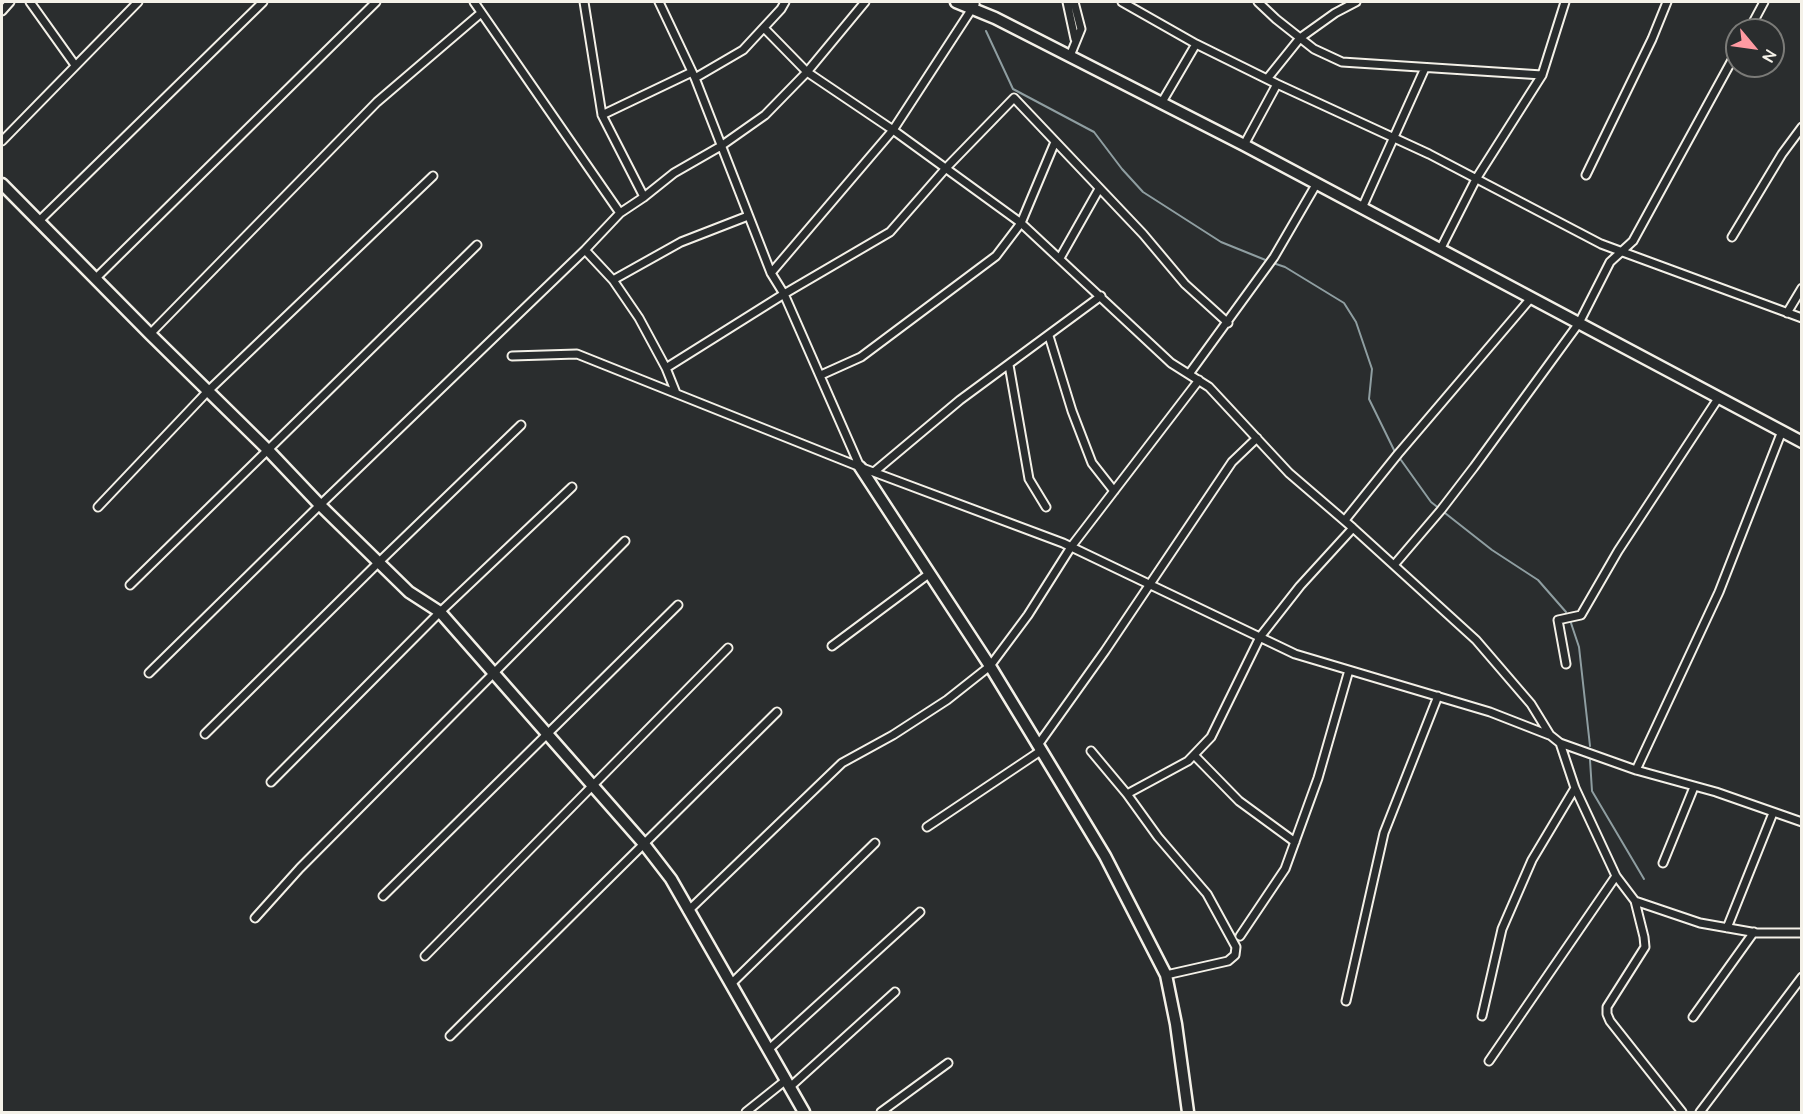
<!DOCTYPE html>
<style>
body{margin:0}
#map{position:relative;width:1803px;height:1114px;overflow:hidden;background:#2a2d2e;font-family:"Architects Daughter",sans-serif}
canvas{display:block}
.frame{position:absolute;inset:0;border:3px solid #f4f1e8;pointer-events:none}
.north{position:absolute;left:1725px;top:18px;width:60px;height:60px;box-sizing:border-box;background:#2a2d2e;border:2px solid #7b7b78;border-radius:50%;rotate:119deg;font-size:16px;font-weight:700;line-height:24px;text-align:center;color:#f4f1e8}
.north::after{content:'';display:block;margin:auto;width:21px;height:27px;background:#ff9aa2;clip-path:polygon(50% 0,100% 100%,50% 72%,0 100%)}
</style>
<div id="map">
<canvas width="1803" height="1114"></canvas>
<div class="frame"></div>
<div class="north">N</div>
</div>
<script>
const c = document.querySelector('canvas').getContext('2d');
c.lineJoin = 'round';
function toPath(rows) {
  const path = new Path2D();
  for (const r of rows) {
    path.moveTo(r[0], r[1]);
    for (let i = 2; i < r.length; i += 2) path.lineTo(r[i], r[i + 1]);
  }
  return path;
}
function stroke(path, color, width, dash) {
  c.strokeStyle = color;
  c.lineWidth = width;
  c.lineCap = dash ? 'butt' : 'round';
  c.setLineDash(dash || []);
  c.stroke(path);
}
const stream = toPath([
 [986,31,1013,89,1094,132,1122,169,1143,192,1221,242,1268,261],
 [1273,263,1285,267,1344,303,1356,322,1372,369,1369,399,1394,450],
 [1401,460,1431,502,1492,550,1538,580,1566,612],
 [1571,623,1579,647,1590,746],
 [1590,760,1592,791,1644,879]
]);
const street = toPath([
 [30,2,75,65],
 [474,2,620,213],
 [584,2,602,115,644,197],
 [659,2,695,78,771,273,784,294,860,467],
 [1067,2,1075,39],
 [1122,2,1196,44,1277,84,1429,154,1601,244,1802,318],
 [1258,2,1276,19,1314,49,1342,62,1542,75],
 [2,11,10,2],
 [764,28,807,72,893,130,1021,223,1171,363,1209,387,1289,473,1353,528,1476,640,1531,704,1550,735,1560,743,1636,770,1716,792,1802,822],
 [1749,30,1764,2],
 [1070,56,1081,29,1074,2],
 [695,78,743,50,781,9,785,2],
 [1267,79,1300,38,1335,13,1356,2],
 [1162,102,1196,44],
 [602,115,692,72],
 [2,141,138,2],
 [1244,145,1277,84],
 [1586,175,1652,39,1667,2],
 [1362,208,1425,68],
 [39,221,263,2],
 [1732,237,1782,154,1802,127],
 [585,250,613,280,639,318,666,368,676,393],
 [1440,250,1476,179,1542,75,1565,2],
 [1060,258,1099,189],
 [771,273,893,130,975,4],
 [96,278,376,2],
 [613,280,681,242,748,216],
 [1787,313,1802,288],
 [150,334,377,102,481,13],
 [1049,336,1072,411,1092,463,1114,491],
 [512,356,577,354,860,467,1063,543,1295,654,1490,712,1549,735],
 [1009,365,1029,479,1046,507],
 [666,368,784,294,890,232,946,168,1014,98,1143,234,1185,284,1228,323],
 [1189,374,1274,257,1317,183],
 [821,375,861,357,996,256,1021,223,1055,142],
 [874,472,960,400,1101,296],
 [98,507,208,391,433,176],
 [1345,520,1398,454,1531,298],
 [1394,565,1441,510,1474,467,1579,323,1610,262,1633,241,1737,51],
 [130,585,477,245],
 [832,646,930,573],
 [1566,664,1558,620,1581,615,1618,551,1719,397],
 [149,673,320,505,585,250,620,213,644,197,674,173,721,146,765,115,807,72,865,2],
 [205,734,379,562,521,425],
 [1560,743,1575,788,1616,876,1635,901,1644,937,1645,947,1607,1007,1607,1014,1610,1021,1682,1112],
 [1038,745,1105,651,1232,462,1257,438],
 [1091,751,1127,794,1158,837,1207,894,1236,947,1235,955,1228,961,1166,975],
 [1194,755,1239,801,1295,842],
 [1636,770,1719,592,1782,431],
 [271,782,440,612,572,487],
 [1127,794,1188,761,1211,737,1260,637,1300,586,1353,528],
 [927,827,1042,750],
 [1663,863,1694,787],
 [383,896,678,605],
 [1635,901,1700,923,1757,933,1802,933],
 [688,911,842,763,893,735,947,700,990,666,1028,615,1071,547,1199,380],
 [255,918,300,868,625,541],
 [1727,928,1773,813],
 [1240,936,1285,869,1318,778,1349,670],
 [425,956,728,648],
 [731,984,875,843],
 [1346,1001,1384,833,1438,696],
 [1482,1016,1502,929,1532,860,1575,788],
 [1693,1017,1754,932],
 [450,1036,777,712],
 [768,1050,920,912],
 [1489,1061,1616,876],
 [790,1087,895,992],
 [746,1112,786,1080],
 [881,1112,948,1063],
 [1700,1112,1802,977]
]);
const secondary = toPath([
 [2,184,150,334,267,449,320,505,409,592,440,612,644,844,671,879,804,1112],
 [860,467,990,666,1038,745,1105,856,1166,975,1176,1024,1188,1112]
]);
const primary = toPath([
 [956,2,995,18,1244,145,1802,442]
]);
stroke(stream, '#8f9ea1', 2);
stroke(street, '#f4f1e8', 11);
stroke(secondary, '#f4f1e8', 15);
stroke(primary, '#f4f1e8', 15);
stroke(street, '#2a2d2e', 7);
stroke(secondary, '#2a2d2e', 10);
stroke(primary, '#2a2d2e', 10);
</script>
